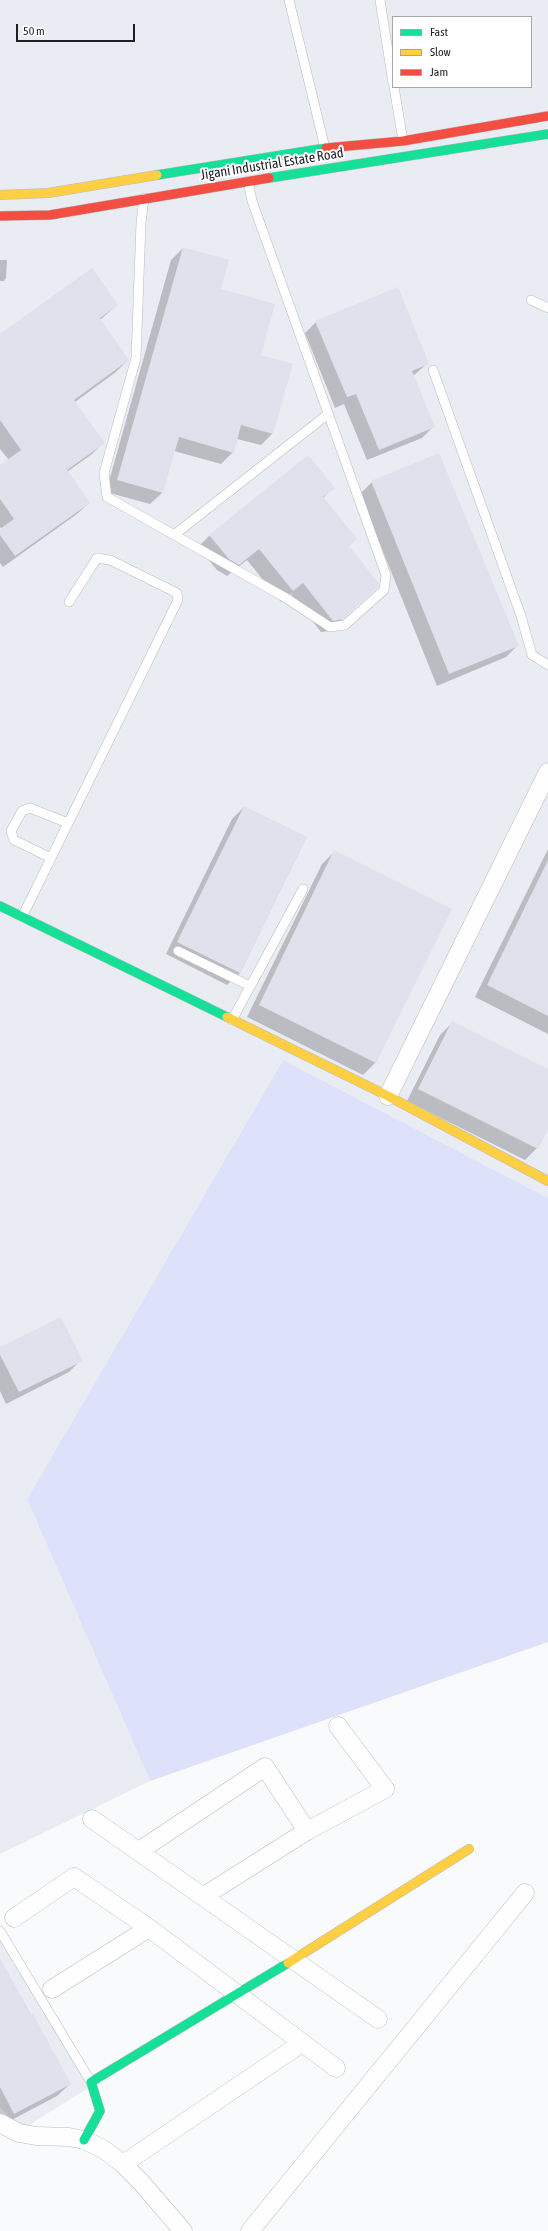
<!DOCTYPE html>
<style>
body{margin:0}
#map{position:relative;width:548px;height:2231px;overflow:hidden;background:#f9fafb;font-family:"Asap Condensed",sans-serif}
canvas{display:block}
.legend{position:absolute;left:392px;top:16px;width:140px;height:72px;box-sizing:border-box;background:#fff;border:1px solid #a5a6a8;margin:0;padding:5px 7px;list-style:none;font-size:12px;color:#1f2026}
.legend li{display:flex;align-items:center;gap:8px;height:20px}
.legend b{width:20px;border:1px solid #a5a6a8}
.scale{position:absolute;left:16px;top:24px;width:119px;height:18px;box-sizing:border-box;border:2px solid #1f2026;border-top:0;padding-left:5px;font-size:12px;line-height:14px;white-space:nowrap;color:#1f2026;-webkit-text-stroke:3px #fff;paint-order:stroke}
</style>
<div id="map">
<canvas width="548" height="2231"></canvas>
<ul class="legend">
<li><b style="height:5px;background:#16e098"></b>Fast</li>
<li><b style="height:5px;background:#ffcf43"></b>Slow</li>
<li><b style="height:5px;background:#f24e42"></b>Jam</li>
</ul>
<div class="scale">50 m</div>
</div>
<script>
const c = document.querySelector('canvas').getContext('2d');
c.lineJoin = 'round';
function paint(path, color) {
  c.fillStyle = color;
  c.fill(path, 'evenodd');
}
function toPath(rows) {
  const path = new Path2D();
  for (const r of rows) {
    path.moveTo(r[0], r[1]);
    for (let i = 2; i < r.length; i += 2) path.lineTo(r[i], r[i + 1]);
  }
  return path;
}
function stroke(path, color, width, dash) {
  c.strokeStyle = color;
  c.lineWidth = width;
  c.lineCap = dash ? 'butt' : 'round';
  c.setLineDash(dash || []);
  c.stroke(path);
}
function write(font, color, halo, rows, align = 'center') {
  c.font = font + ' "Asap Condensed",sans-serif';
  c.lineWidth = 4;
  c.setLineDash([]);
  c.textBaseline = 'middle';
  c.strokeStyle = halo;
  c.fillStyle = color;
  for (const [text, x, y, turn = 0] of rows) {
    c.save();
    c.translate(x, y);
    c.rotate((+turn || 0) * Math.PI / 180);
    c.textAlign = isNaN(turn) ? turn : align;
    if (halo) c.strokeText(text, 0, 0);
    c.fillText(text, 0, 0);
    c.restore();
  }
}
const built = toPath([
 [0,0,548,0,548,1198,283,1060,27,1499,150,1781,0,1854],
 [393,17,531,17,531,87,393,87],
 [0,1929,90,2087,21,2130,0,2107]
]);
const green = toPath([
 [283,1060,548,1198,548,1642,150,1781,27,1499]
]);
const shadow = toPath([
 [183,248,219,289,260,356,272,434,261,445,237,439,233,452,221,464,174,451,162,493,150,504,106,492,171,260],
 [0,260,7,260,6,278,4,281,0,281],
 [117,305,100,320,128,360,116,372,75,402,103,443,92,454,67,472,89,503,77,514,3,567,0,563,0,530,2,529,0,527,0,466,9,460,0,449,0,335],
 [316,322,428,363,413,376,434,426,422,438,367,460,344,404,335,408,305,333],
 [372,482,518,645,506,657,437,686,360,494],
 [333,488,323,498,356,539,348,547,377,587,329,631,321,632,291,594,281,602,247,560,227,576,217,570,198,547,210,535],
 [244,807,306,838,240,973,227,985,166,954,232,819],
 [548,849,548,1034,475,997],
 [334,852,375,1063,363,1075,247,1017,322,864],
 [452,1023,548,1070,548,1126,537,1148,525,1160,407,1101,440,1035],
 [0,1348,81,1360,69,1372,6,1404,0,1391],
 [0,1960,70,2084,57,2096,2,2125,0,2121]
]);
const building = toPath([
 [183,247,229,260,221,289,275,304,261,355,293,364,273,434,241,425,234,453,179,437,163,493,117,480],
 [92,268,118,305,100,318,129,360,74,400,105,443,67,470,90,503,15,556,0,535,0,529,14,519,0,499,0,465,21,450,0,420,0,334],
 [398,287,429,364,412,371,435,427,379,450,356,394,347,397,315,321],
 [439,453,519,646,449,674,371,481],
 [308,455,335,488,323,497,357,539,349,546,379,584,378,587,342,619,333,621,303,583,293,591,259,549,239,565,229,559,209,535],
 [244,806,307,837,240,973,177,942],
 [334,850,452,909,376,1063,259,1005],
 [548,860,548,1016,487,985],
 [452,1021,548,1069,548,1129,538,1149,418,1089],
 [61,1317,83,1361,19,1392,0,1355,0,1347],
 [0,1958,31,2015,33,2014,71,2084,14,2114,0,2087]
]);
const lane = toPath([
 [289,0,325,148],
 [380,0,393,83],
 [394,87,403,141],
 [144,198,141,223,136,358,104,473,107,497,286,598,330,627,345,625,384,590,386,575,252,201,248,181],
 [531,300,548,308],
 [433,370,521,616,532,655,548,665],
 [174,535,328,414],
 [51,858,14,840,11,831,22,811,30,808,68,823],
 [22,917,178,600,177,593,110,560,97,558,69,602],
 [178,951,250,986],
 [232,1020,303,889],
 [0,1931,91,2082]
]);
const street = toPath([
 [388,1096,548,772],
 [92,1819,378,2019],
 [139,1851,265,1767,307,1831,385,1789,338,1726],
 [204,1896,307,1831],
 [14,1918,74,1877,149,1928,336,2068],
 [52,1989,149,1928],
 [0,2123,19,2133,36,2136,69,2137,84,2140,103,2149,123,2164,140,2181,183,2231],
 [123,2164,302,2043],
 [250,2231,525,1893]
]);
const fast = toPath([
 [157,175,326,148],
 [269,178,548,134],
 [0,906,227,1017],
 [84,2140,100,2111,91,2082,288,1963]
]);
const slow = toPath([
 [0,195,48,193,157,175],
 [227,1017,388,1096,548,1181],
 [288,1963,469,1849]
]);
const jam = toPath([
 [326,148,403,141,548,116],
 [0,216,50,215,269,178]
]);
const streetNames = [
 ["Jigani Industrial Estate Road",272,164,-9]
];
paint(built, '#eaecf3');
paint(green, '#dde1f9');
paint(shadow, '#0003');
paint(building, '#dfe1ed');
stroke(lane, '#babbbe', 10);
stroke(street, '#babbbe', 19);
stroke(fast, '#babbbe', 10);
stroke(slow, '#babbbe', 10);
stroke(jam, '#babbbe', 10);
stroke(lane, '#fefefe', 9);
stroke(street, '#fefefe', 18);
stroke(fast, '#16e098', 9);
stroke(slow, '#ffcf43', 9);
stroke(jam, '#f24e42', 9);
write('14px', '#1f2026', '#fff', streetNames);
</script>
